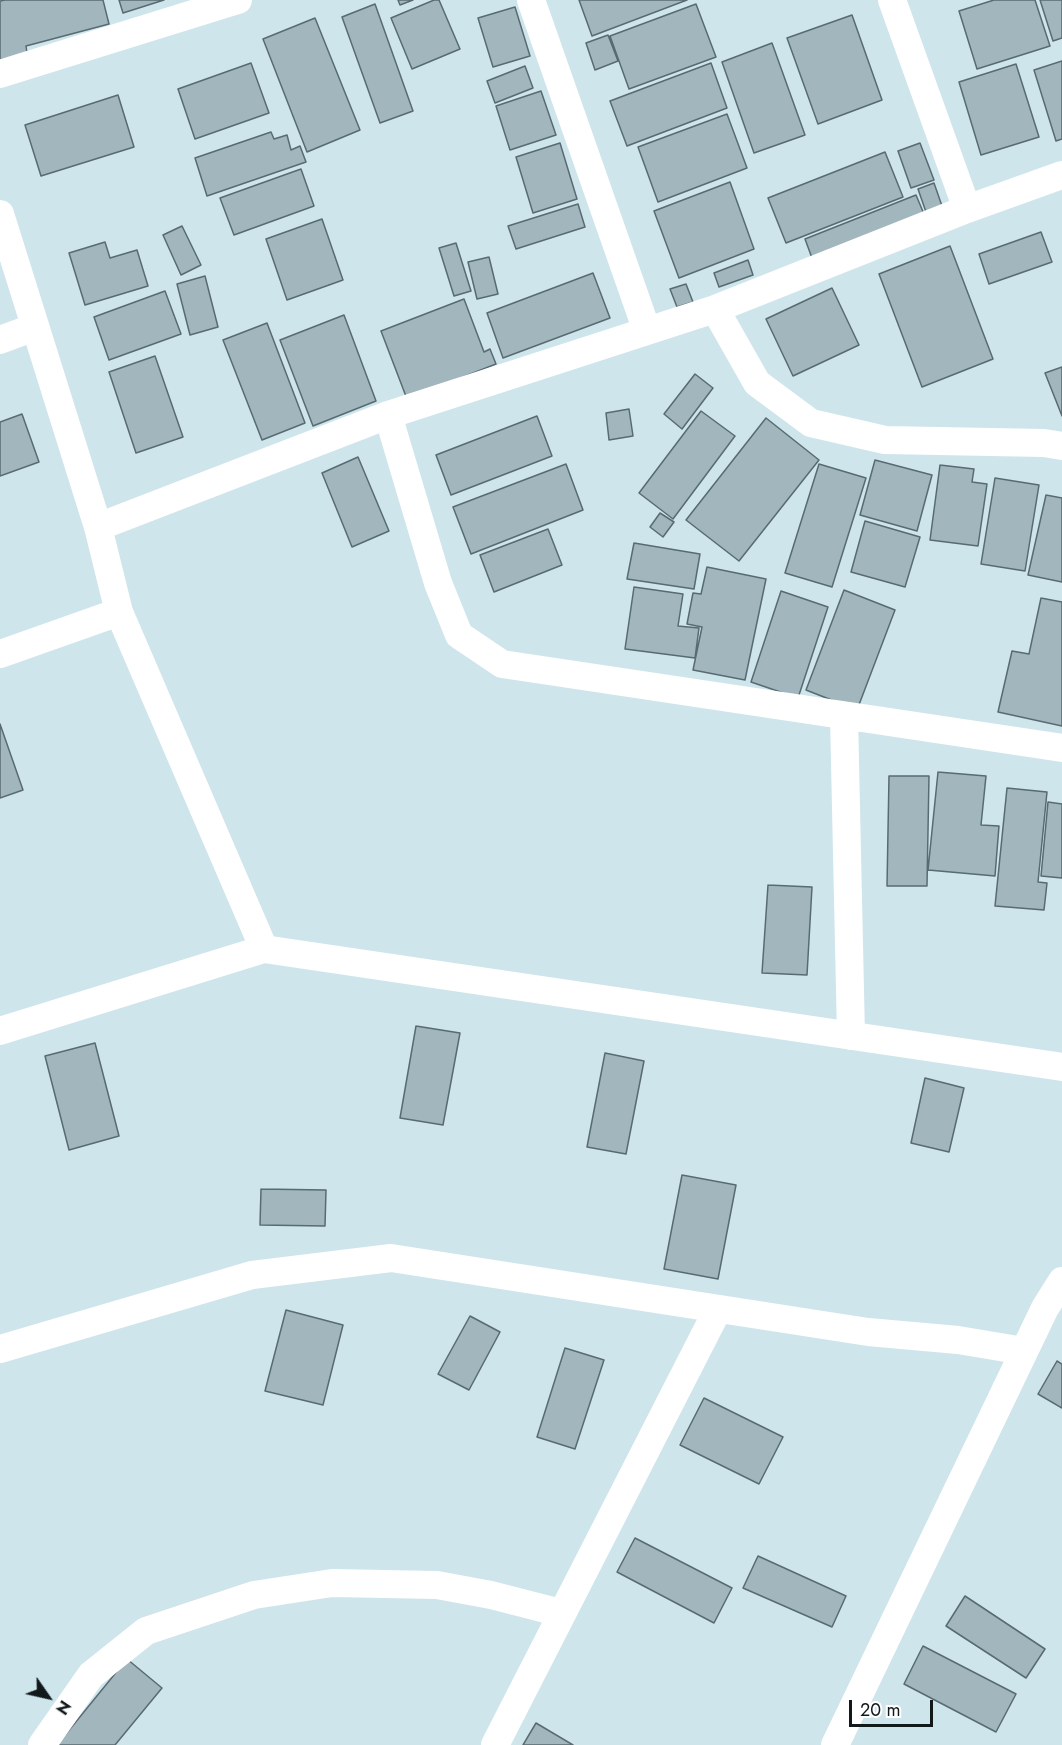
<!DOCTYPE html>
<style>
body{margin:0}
#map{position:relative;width:1062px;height:1745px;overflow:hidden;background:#cfe5ec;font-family:Jost,sans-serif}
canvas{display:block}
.north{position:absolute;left:18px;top:1667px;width:60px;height:60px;-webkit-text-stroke:4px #fff;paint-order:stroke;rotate:124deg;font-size:16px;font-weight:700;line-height:24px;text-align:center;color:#11191b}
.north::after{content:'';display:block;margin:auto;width:21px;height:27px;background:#11191b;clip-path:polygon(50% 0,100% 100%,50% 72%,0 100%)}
.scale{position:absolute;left:849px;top:1700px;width:84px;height:27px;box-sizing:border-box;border:3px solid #11191b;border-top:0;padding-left:8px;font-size:18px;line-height:21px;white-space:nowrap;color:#11191b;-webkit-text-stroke:4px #fff;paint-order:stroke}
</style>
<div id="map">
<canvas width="1062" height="1745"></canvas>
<div class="north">N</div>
<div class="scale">20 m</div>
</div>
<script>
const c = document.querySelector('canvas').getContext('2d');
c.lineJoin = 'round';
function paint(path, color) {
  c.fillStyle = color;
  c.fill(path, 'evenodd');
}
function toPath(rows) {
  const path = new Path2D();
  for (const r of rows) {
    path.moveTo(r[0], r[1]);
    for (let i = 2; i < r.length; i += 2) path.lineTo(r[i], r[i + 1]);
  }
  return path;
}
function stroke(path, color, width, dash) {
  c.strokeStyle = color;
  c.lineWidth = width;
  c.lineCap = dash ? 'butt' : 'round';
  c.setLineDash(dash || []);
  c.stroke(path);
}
const building = toPath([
 [5,0,103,0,109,24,26,46,27,53,0,60,0,1,5,0],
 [119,0,164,0,123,13,119,0],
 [398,0,413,0,400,5,398,0],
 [434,0,439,0,460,49,412,69,391,18,434,0],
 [579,0,687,0,592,36,579,0],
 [994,0,1035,0,1050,46,977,69,959,11,994,0],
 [1040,0,1062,0,1062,38,1053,41,1040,0],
 [375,4,413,111,380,123,342,17,375,4],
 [696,4,716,57,629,89,610,36,696,4],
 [515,7,530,56,493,67,478,18,515,7],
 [852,15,882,100,818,124,787,38,852,15],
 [315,18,360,130,307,152,263,39,315,18],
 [608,35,618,61,595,70,586,43,608,35],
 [772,43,805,135,754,153,722,62,772,43],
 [1062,61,1062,139,1056,141,1034,70,1062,61],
 [251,63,269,113,195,139,178,89,251,63],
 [711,63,727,108,627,146,610,101,711,63],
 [1016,64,1039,137,981,155,959,82,1016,64],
 [525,66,533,88,495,103,487,81,525,66],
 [541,91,556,135,510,150,496,106,541,91],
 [118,95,134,147,41,176,25,125,118,95],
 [727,114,747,168,658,202,638,147,727,114],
 [271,132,274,139,287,135,291,150,300,146,306,162,207,196,195,158,271,132],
 [560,143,577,199,533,213,516,157,560,143],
 [920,143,934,180,911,188,898,151,920,143],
 [885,152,903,197,786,243,768,198,885,152],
 [301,169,314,206,234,235,220,198,301,169],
 [730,182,754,249,679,278,654,211,730,182],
 [934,183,942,206,926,212,918,189,934,183],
 [916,195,924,214,812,258,805,239,916,195],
 [578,204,585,227,516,249,508,226,578,204],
 [322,219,343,280,287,300,266,239,322,219],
 [182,226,201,265,181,275,163,235,182,226],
 [1041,232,1052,262,989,284,979,254,1041,232],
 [105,242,110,258,137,250,148,286,85,305,69,253,105,242],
 [456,243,471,291,454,296,439,248,456,243],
 [950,246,993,359,922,387,879,274,950,246],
 [489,257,498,294,477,299,468,262,489,257],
 [748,260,753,275,719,287,714,273,748,260],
 [593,273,610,318,503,358,487,313,593,273],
 [205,276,218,327,190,335,177,284,205,276],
 [686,284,693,302,677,307,670,289,686,284],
 [832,288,859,345,793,376,766,319,832,288],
 [165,291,181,334,109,360,94,317,165,291],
 [464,299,484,352,490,349,496,364,407,399,381,331,464,299],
 [344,315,376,401,313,426,280,340,344,315],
 [267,323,305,423,262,440,223,340,267,323],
 [155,356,183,437,136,453,109,372,155,356],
 [1062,367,1062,416,1045,373,1062,367],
 [695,374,713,388,682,429,664,414,695,374],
 [629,409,633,436,609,440,606,413,629,409],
 [701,411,735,436,673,519,639,493,701,411],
 [22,414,39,462,0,476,0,422,22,414],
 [537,416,552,456,451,495,436,455,537,416],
 [766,418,819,460,739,561,686,520,766,418],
 [358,457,389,531,352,547,322,473,358,457],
 [875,460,932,475,917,531,860,515,875,460],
 [566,464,583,510,471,554,453,507,566,464],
 [819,464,866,478,832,587,785,573,819,464],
 [940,465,974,469,972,482,987,484,978,546,930,540,940,465],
 [995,478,1039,485,1025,571,981,564,995,478],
 [1046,495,1062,498,1062,582,1028,575,1046,495],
 [660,513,674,522,663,537,650,527,660,513],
 [865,521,920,537,905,587,851,572,865,521],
 [548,529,562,565,494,592,480,555,548,529],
 [634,543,700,554,694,589,627,579,634,543],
 [707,567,766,579,745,680,693,670,702,627,687,624,693,593,701,594,707,567],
 [634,587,683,594,678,626,699,628,695,658,625,649,634,587],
 [844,590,895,610,857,710,806,690,844,590],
 [781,591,828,607,798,698,751,682,781,591],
 [1041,598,1062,602,1062,726,998,712,1012,651,1029,654,1041,598],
 [0,724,23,790,0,798,0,724],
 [938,772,986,776,981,825,999,826,995,876,928,870,938,772],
 [889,776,929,776,927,886,887,886,889,776],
 [1007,788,1047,792,1038,882,1047,883,1044,910,995,906,1007,788],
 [1048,802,1062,804,1062,878,1041,876,1048,802],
 [768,885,812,887,807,975,762,973,768,885],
 [416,1026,460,1033,443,1125,400,1118,416,1026],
 [95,1043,119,1136,69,1150,45,1056,95,1043],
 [605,1053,644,1061,626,1154,587,1147,605,1053],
 [925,1078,964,1088,949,1152,911,1143,925,1078],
 [682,1175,736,1185,718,1279,664,1269,682,1175],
 [261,1189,326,1190,325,1226,260,1225,261,1189],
 [286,1310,343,1325,323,1405,265,1391,286,1310],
 [470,1316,500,1332,469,1390,438,1374,470,1316],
 [565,1348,604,1360,575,1449,537,1437,565,1348],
 [1057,1361,1062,1364,1062,1408,1038,1394,1057,1361],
 [704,1398,783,1437,759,1484,680,1445,704,1398],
 [635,1538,732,1588,714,1623,617,1572,635,1538],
 [758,1556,846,1596,832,1627,743,1588,758,1556],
 [965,1596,1045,1649,1026,1678,946,1626,965,1596],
 [923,1646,1016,1694,996,1732,904,1684,923,1646],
 [127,1659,162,1688,115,1745,57,1745,127,1659],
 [536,1723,573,1745,523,1745,536,1723]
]);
const minor = toPath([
 [531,0,647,331],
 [892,0,967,209],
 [0,74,238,0],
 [0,214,98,527,119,612,264,949],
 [715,309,757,383,811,423,885,440,1044,443,1062,446],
 [0,340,35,327],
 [388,415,438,583,459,635,502,664,1062,748],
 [98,527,388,415,715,309,967,209,1062,175],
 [0,654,119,612],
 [844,716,851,1036],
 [0,1031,264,949,1062,1067],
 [0,1349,252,1275,391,1258,868,1332,958,1340,1024,1351],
 [42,1745,91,1675,146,1631,254,1595,332,1583,437,1585,491,1595,561,1613],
 [495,1745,718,1309],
 [835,1745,1045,1308,1062,1281]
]);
paint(building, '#a1b6bd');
stroke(building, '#586b72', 1.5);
stroke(minor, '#fff', 28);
</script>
